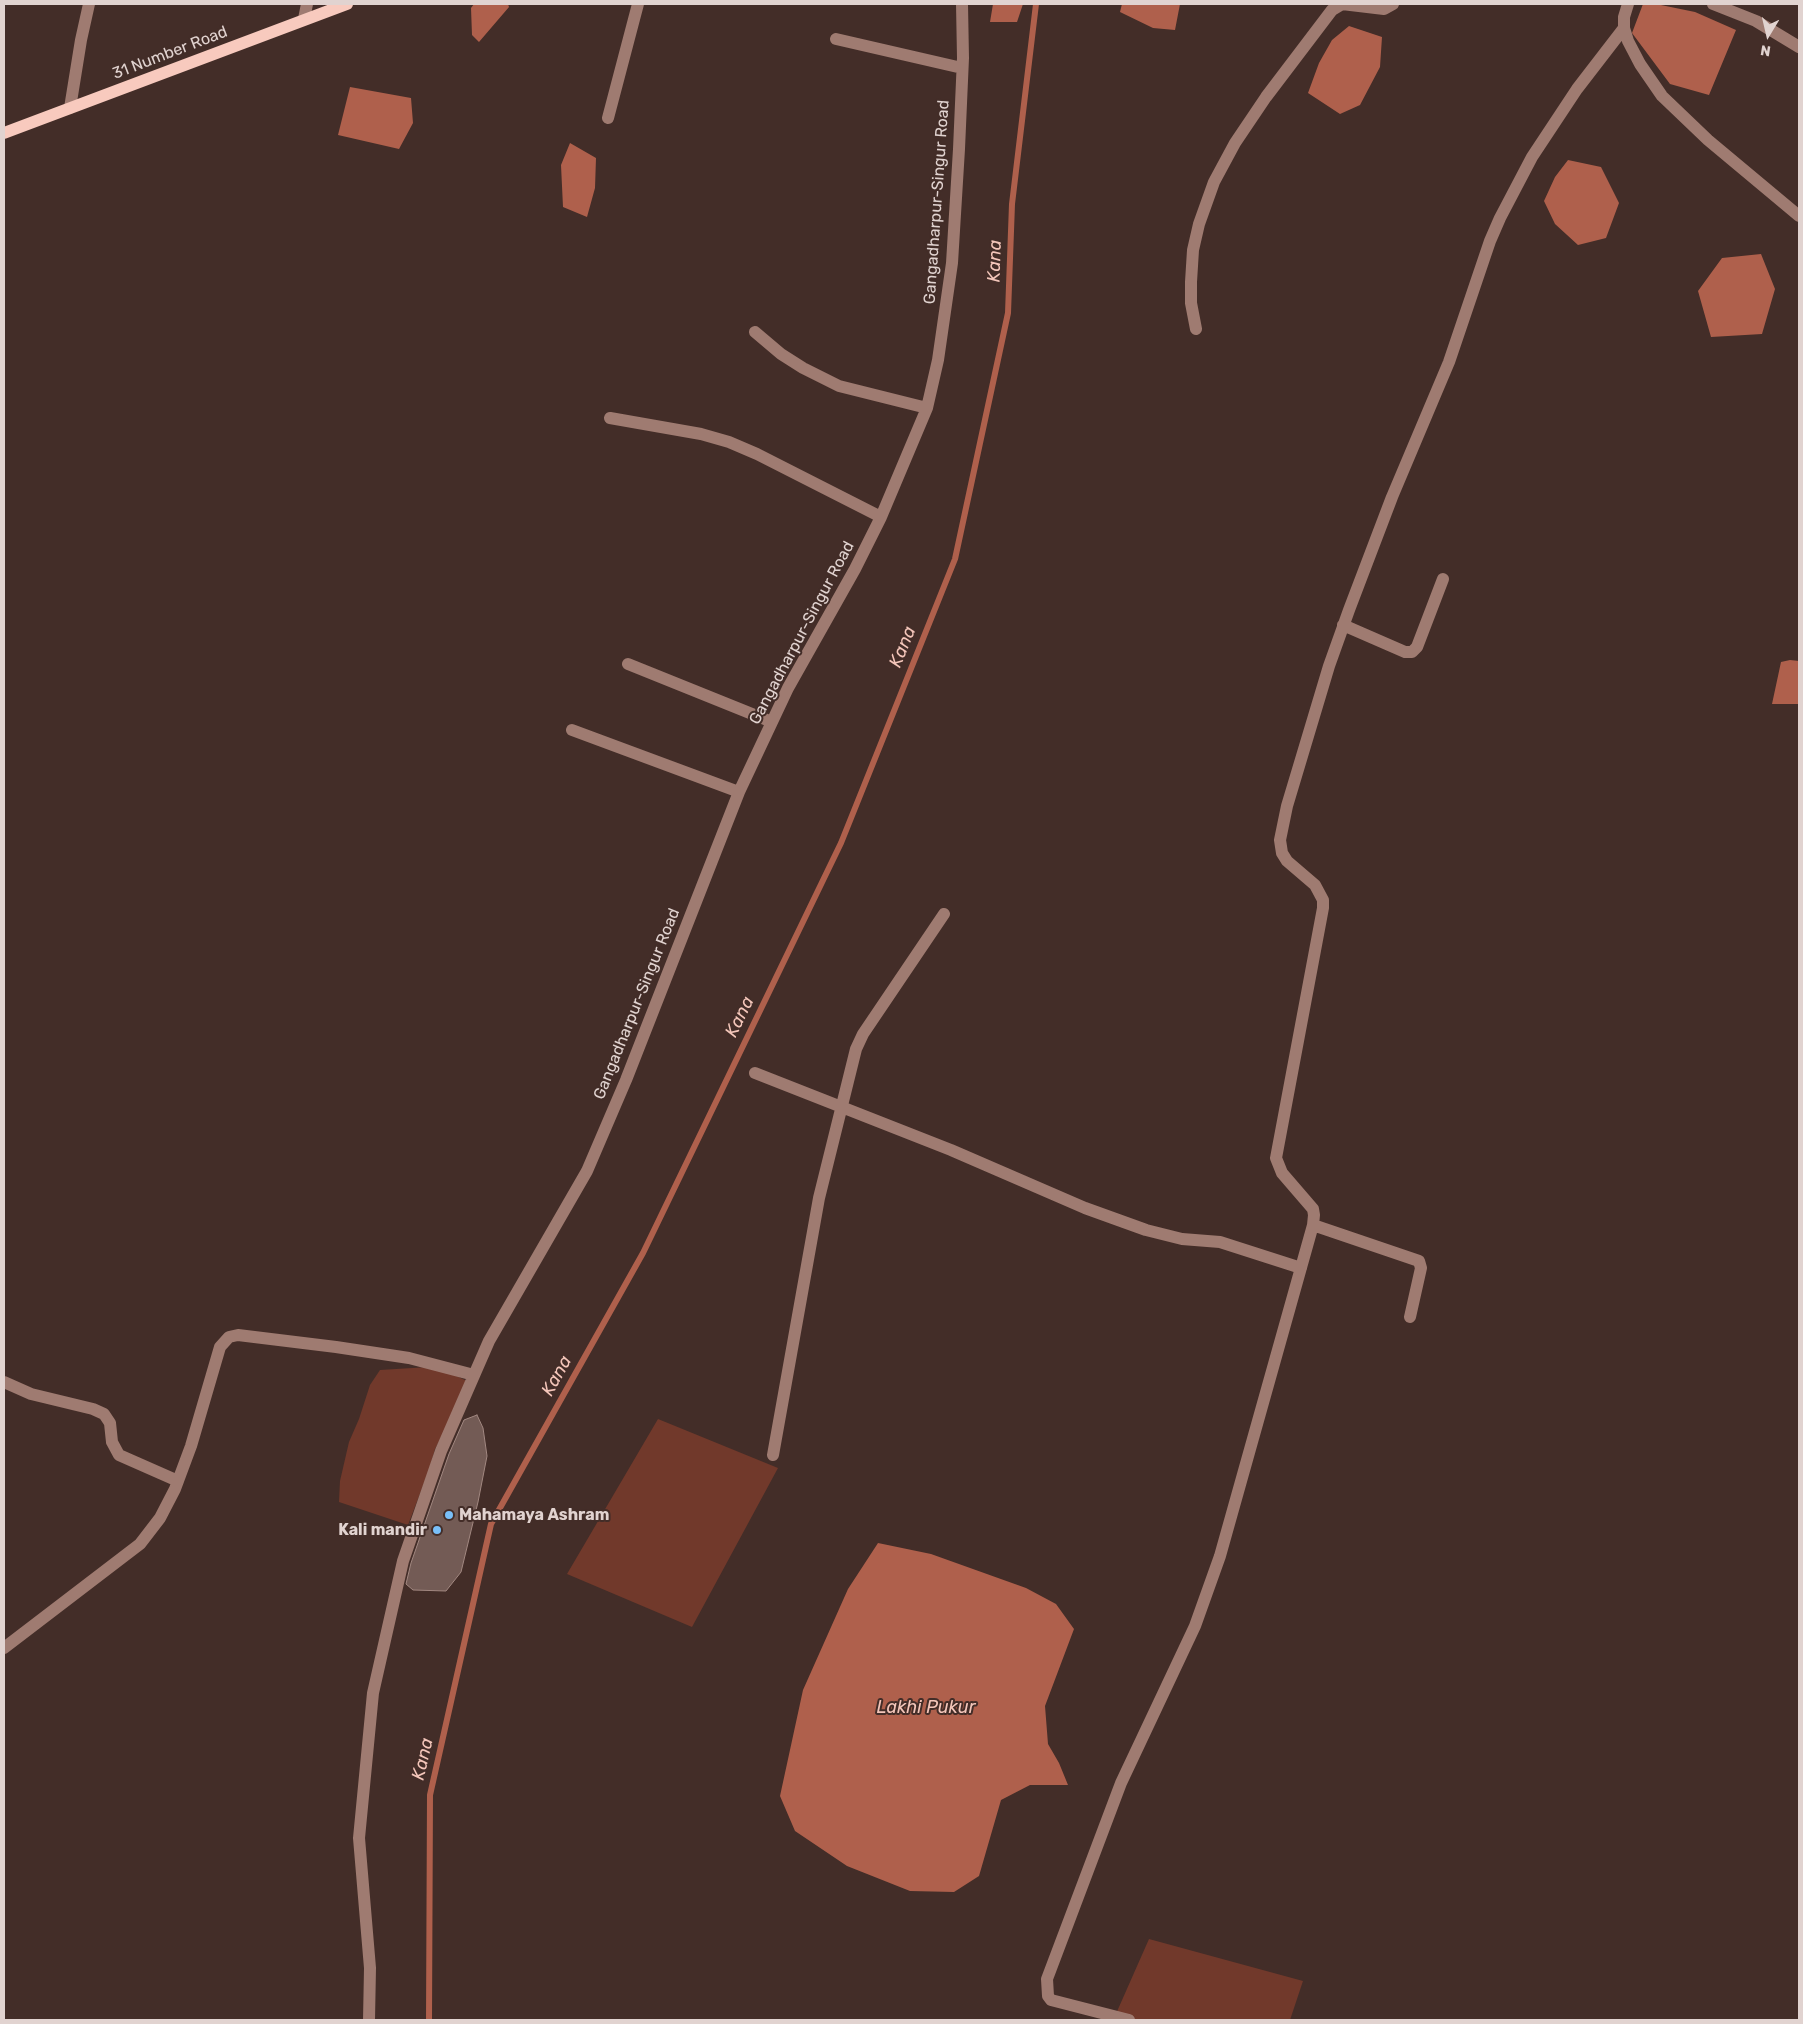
<!DOCTYPE html>
<style>
body{margin:0}
#map{position:relative;width:1803px;height:2024px;overflow:hidden;background:#432d28;font-family:Rubik,sans-serif}
canvas{display:block}
.frame{position:absolute;inset:0;border:5px solid #e1d3d0;pointer-events:none}
.north{position:absolute;left:1743px;top:10px;width:50px;height:50px;-webkit-text-stroke:4px #432d28;paint-order:stroke;rotate:189deg;font-size:14px;font-weight:700;line-height:20px;text-align:center;color:#e1d3d0}
.north::after{content:'';display:block;margin:auto;width:18px;height:22px;background:#e1d3d0;clip-path:polygon(50% 0,100% 100%,50% 72%,0 100%)}
</style>
<div id="map">
<canvas width="1803" height="2024"></canvas>
<div class="frame"></div>
<div class="north">N</div>
</div>
<script>
const c = document.querySelector('canvas').getContext('2d');
c.lineJoin = 'round';
function paint(path, color) {
  c.fillStyle = color;
  c.fill(path, 'evenodd');
}
function toPath(rows) {
  const path = new Path2D();
  for (const r of rows) {
    path.moveTo(r[0], r[1]);
    for (let i = 2; i < r.length; i += 2) path.lineTo(r[i], r[i + 1]);
  }
  return path;
}
function stroke(path, color, width, dash) {
  c.strokeStyle = color;
  c.lineWidth = width;
  c.lineCap = dash ? 'butt' : 'round';
  c.setLineDash(dash || []);
  c.stroke(path);
}
function write(font, color, halo, rows, align = 'center') {
  c.font = font + ' Rubik,sans-serif';
  c.lineWidth = 4;
  c.setLineDash([]);
  c.textBaseline = 'middle';
  c.strokeStyle = halo;
  c.fillStyle = color;
  for (const [text, x, y, turn = 0] of rows) {
    c.save();
    c.translate(x, y);
    c.rotate((+turn || 0) * Math.PI / 180);
    c.textAlign = isNaN(turn) ? turn : align;
    if (halo) c.strokeText(text, 0, 0);
    c.fillText(text, 0, 0);
    c.restore();
  }
}
const green = toPath([
 [429,1367,452,1374,465,1380,467,1394,454,1413,435,1449,429,1470,408,1525,339,1502,340,1481,349,1442,359,1419,370,1385,380,1370],
 [658,1419,778,1468,692,1627,567,1574],
 [1149,1939,1303,1981,1290,2020,1131,2020,1115,2016]
]);
const water = toPath([
 [474,4,508,4,509,7,479,42,472,35,471,8],
 [993,4,1023,4,1017,22,990,22],
 [1122,4,1180,4,1175,30,1153,28,1120,12],
 [1643,4,1656,4,1695,12,1736,30,1709,95,1670,84,1632,33],
 [1349,26,1382,37,1380,67,1360,105,1340,114,1308,93,1319,63,1332,40],
 [350,87,411,98,413,123,399,149,338,135],
 [570,143,596,158,595,188,587,217,563,207,561,165],
 [1568,160,1601,167,1619,203,1606,238,1578,245,1555,224,1544,201,1555,177],
 [1761,254,1775,289,1762,334,1711,337,1698,291,1722,258],
 [1790,660,1799,661,1799,704,1772,704,1781,662],
 [878,1543,931,1554,1026,1588,1056,1604,1074,1629,1045,1706,1048,1744,1059,1763,1068,1785,1030,1785,1001,1800,979,1876,954,1892,910,1891,847,1866,795,1831,780,1796,803,1690,848,1589]
]);
const stream = toPath([
 [429,2020,430,1795,491,1524,643,1253,841,843,955,559,1008,313,1012,204,1036,4]
]);
const building = toPath([
 [477,1415,483,1428,487,1456,478,1502,461,1572,446,1591,413,1590,406,1584,411,1563,449,1454,464,1420,477,1415]
]);
const minor = toPath([
 [1628,4,1624,17,1624,28,1628,41,1640,64,1662,96,1708,140,1799,216],
 [1713,4,1756,21,1799,47],
 [304,19,307,4],
 [836,39,962,68],
 [70,108,81,40,89,4],
 [608,118,638,4],
 [1196,329,1191,303,1191,282,1193,250,1199,224,1214,182,1235,143,1266,97,1332,10,1342,4,1384,9,1393,4],
 [755,332,781,354,803,368,839,386,927,408],
 [610,418,701,434,729,442,757,454,881,517],
 [1343,625,1405,652,1412,652,1417,647,1443,579],
 [628,664,772,722],
 [572,730,739,792],
 [755,1073,951,1150,1085,1208,1146,1230,1182,1239,1220,1242,1301,1268],
 [1313,1225,1419,1261,1421,1268,1410,1317],
 [4,1382,31,1394,93,1409,104,1414,110,1423,112,1442,119,1455,178,1481],
 [773,1455,819,1198,856,1049,863,1034,944,914],
 [4,1648,140,1544,160,1518,175,1489,191,1446,220,1347,229,1337,238,1335,336,1347,409,1358,474,1375],
 [369,2020,370,1968,359,1838,373,1693,403,1561,441,1451,489,1341,587,1171,626,1080,739,792,788,688,855,569,881,517,927,408,938,360,952,263,959,149,963,58,962,4],
 [1129,2020,1051,2000,1048,1996,1047,1979,1121,1783,1195,1626,1220,1556,1313,1225,1314,1215,1313,1209,1282,1173,1276,1158,1323,908,1323,900,1315,885,1287,861,1282,853,1280,840,1287,806,1329,666,1349,610,1392,497,1449,362,1490,241,1500,218,1532,157,1577,89,1624,28]
]);
const major = toPath([
 [4,133,347,4]
]);
const markers = [
 [449,1515,5,"#79bff8"],
 [437,1530,5,"#79bff8"]
];
const streetNames = [
 ["31 Number Road",170,53,-21],
 ["Gangadharpur-Singur Road",937,202,-86],
 ["Gangadharpur-Singur Road",802,633,-62],
 ["Gangadharpur-Singur Road",637,1004,-68]
];
const poiNames = [
 ["Mahamaya Ashram",459,1515],
 ["Kali mandir",427,1530,"right"]
];
const waterNames = [
 ["Kana",995,261,-88],
 ["Kana",903,647,-68],
 ["Kana",740,1017,-64],
 ["Kana",557,1376,-61],
 ["Lakhi Pukur",926,1708],
 ["Kana",423,1759,-77]
];
paint(green, '#71392b');
paint(water, '#af604c');
stroke(stream, '#af604c', 6);
paint(building, '#735b55');
stroke(building, '#a28881', 1);
stroke(minor, '#9f7b71', 12);
stroke(major, '#f8cabe', 12);
for (const [x, y, r, color] of markers) {
  const dot = new Path2D();
  dot.arc(x, y, r, 0, 2 * Math.PI);
  c.fillStyle = color;
  c.fill(dot);
  stroke(dot, '#432d28', 2);
}
write('16px', '#e1d3d0', '#432d28', streetNames);
write('bold 16px', '#e1d3d0', '#432d28', poiNames, 'left');
write('italic 18px', '#f4c6ba', '#432d28', waterNames);
</script>
